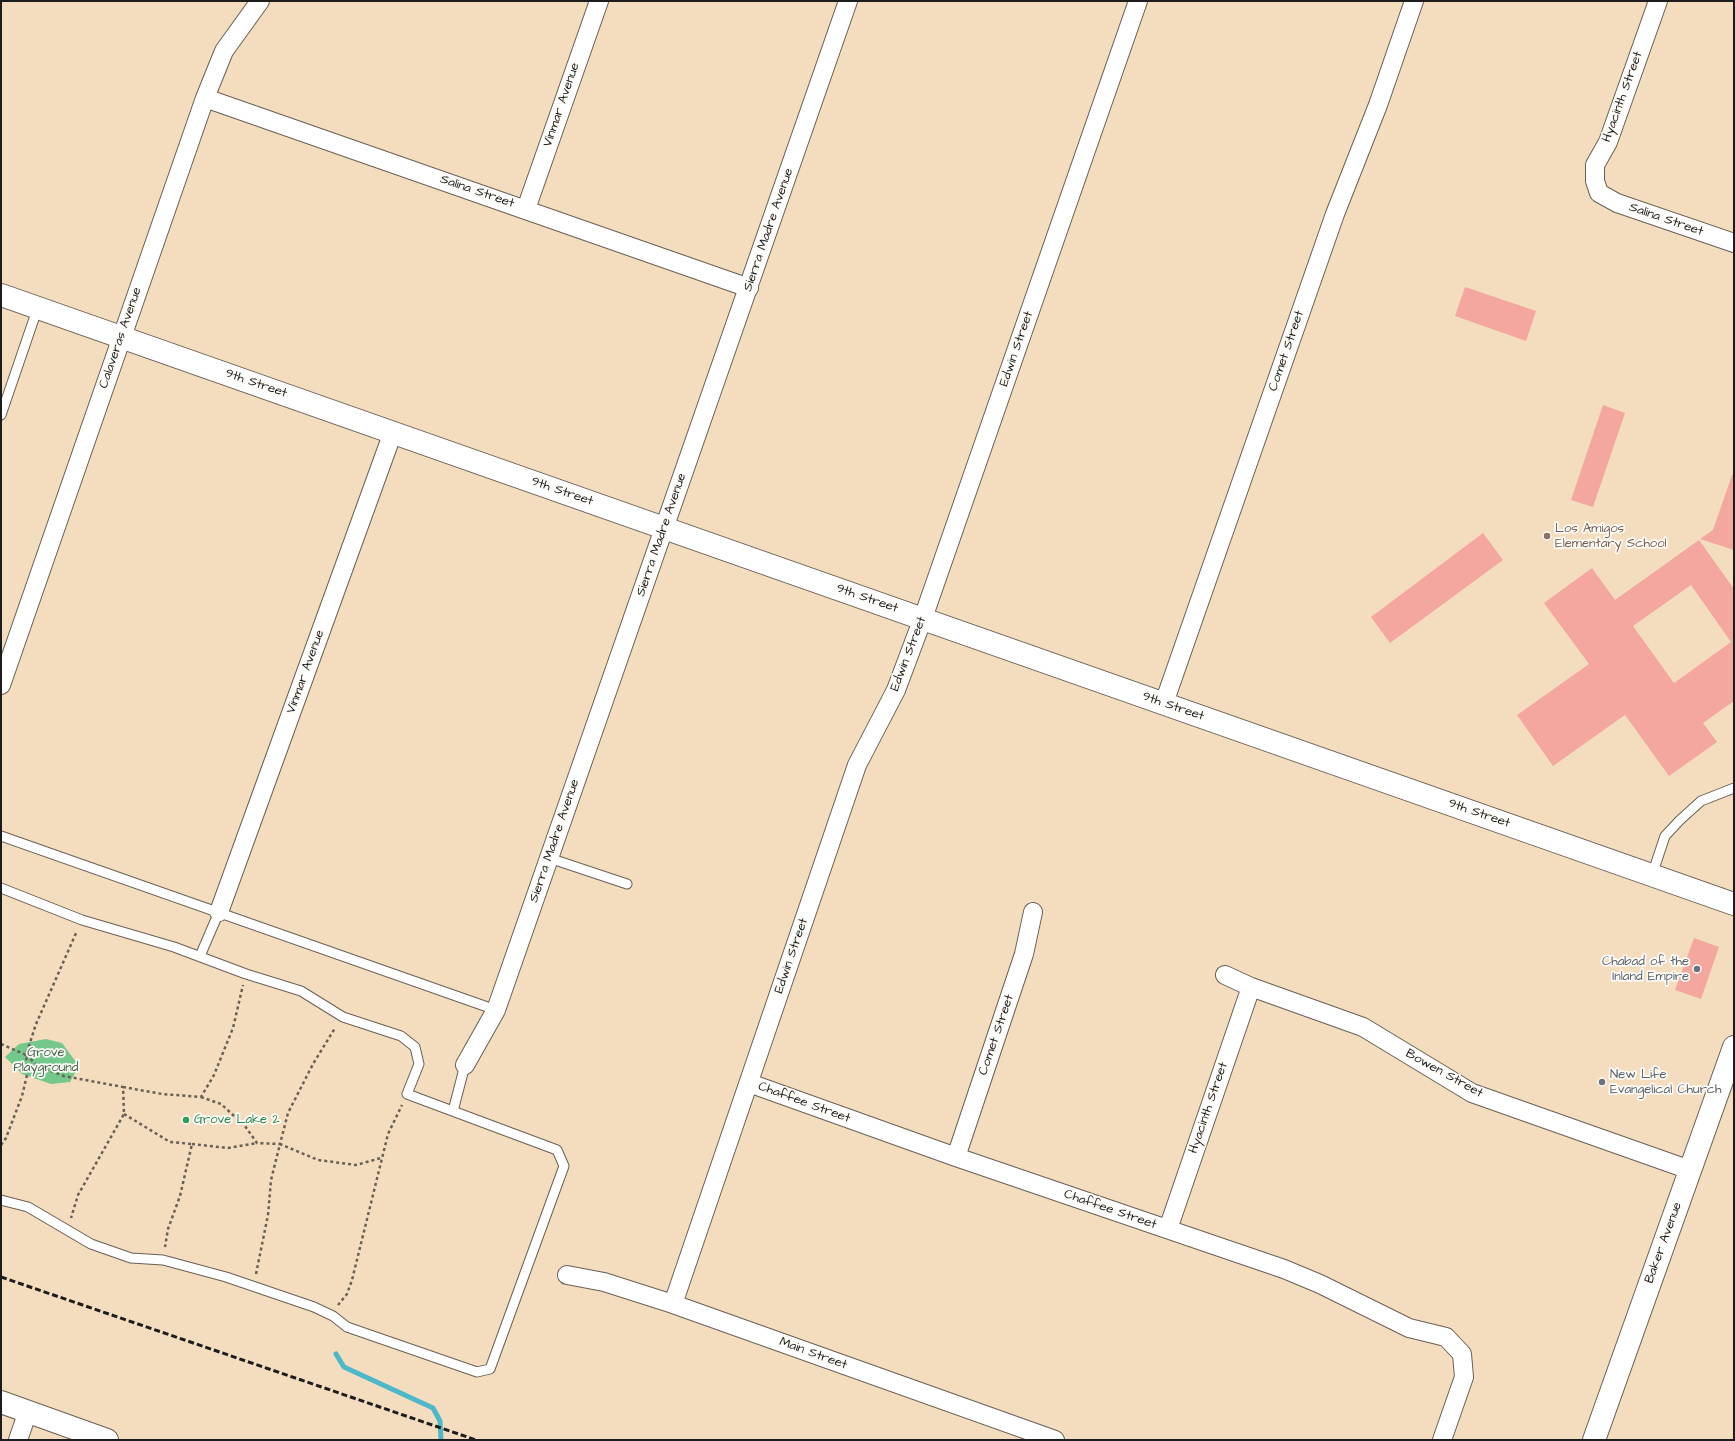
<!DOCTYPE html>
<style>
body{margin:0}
#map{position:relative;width:1735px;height:1441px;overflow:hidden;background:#f4ddbf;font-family:"Architects Daughter",sans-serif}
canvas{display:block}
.frame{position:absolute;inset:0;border:2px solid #1c1c1c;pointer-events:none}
</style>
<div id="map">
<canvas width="1735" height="1441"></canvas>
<div class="frame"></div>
</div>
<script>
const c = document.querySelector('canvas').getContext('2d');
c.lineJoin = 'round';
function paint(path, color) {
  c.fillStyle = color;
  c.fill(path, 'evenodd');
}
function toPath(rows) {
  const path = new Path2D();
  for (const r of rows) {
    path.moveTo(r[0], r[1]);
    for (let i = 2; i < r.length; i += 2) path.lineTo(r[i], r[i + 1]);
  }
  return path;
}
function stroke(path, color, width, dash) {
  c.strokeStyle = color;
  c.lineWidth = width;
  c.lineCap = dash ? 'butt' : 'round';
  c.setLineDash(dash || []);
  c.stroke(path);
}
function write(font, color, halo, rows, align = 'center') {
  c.font = font + ' "Architects Daughter",sans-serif';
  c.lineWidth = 3.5;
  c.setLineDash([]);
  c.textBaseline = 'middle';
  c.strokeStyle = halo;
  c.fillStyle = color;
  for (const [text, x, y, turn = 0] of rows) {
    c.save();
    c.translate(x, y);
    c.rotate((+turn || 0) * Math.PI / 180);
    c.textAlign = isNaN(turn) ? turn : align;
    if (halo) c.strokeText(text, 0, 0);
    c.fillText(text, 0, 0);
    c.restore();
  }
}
const green = toPath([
 [46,1039,62,1043,79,1066,70,1082,51,1084,22,1074,5,1057,19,1044]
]);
const stream = toPath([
 [336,1354,344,1367,433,1408,440,1421,441,1440]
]);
const building = toPath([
 [1465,287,1536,311,1526,341,1455,316],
 [1603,405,1625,413,1593,507,1571,500],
 [1732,475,1734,475,1734,550,1700,539,1713,530],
 [1483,533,1503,560,1390,643,1371,617],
 [1699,540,1734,589,1734,701,1703,723,1717,742,1669,776,1625,715,1553,766,1517,715,1589,664,1544,603,1592,568,1615,600],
 [1691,585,1731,642,1674,683,1633,626],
 [1694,938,1719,947,1701,999,1675,990]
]);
const path = toPath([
 [1,1044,26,1055,36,1024,77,931],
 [26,1055,38,1066,64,1076,123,1087,124,1114,78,1195,71,1218],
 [123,1087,162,1094,201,1097,214,1075,233,1028,243,985],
 [201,1097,221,1104,245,1126,257,1143,280,1144,288,1113,313,1064,335,1028],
 [124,1114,170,1142,192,1144,180,1196,168,1229,165,1247],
 [192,1144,228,1148,257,1143],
 [1,1145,6,1138,22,1096,28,1071,26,1056],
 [256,1274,268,1215,271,1180,280,1144,318,1160,356,1165,381,1158],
 [338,1305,347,1294,352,1280,388,1134,402,1105]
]);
const lane = toPath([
 [1,415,38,307],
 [1,836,496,1010],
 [549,858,627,884],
 [1652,875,1665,836,1680,820,1701,801,1734,788],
 [1,888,82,920,174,947,246,974,301,991,343,1017,401,1036,415,1047,419,1064,407,1094,557,1150,564,1166,490,1369,477,1372,347,1327,333,1316,314,1307,226,1277,163,1260,131,1258,91,1244,28,1207,1,1200],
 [200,956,219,912],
 [453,1111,465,1065]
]);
const street = toPath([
 [1658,1,1608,142,1595,165,1595,181,1599,193,1617,203,1734,243],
 [205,98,749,288],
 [526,209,599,1],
 [1,685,205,98,224,51,260,1],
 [1164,703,1335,214,1378,105,1414,1],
 [219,912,393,432],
 [1225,975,1251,987,1363,1027,1472,1093,1690,1170],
 [465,1065,496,1010,848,1],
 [749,1083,956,1157,1284,1269,1320,1284,1409,1328,1446,1337,1462,1354,1464,1377,1442,1440],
 [956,1157,1024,954,1033,912],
 [1168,1229,1251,987],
 [567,1275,604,1282,673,1304,1055,1440],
 [673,1304,857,765,896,690,923,618,1138,1],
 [18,1440,28,1411]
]);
const secondary = toPath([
 [1,295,1734,904],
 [1,1402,107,1440],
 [1594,1440,1734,1047]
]);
const rail = toPath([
 [1,1277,476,1440]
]);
const markers = [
 [1547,536,4,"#8d6e63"],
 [1697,969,4,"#6b7280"],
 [1602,1082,4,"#6b7280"],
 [186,1120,4,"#2e9e5b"]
];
const streetNames = [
 ["Hyacinth Street",1623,97,-70],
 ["Vinmar Avenue",562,105,-71],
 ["Salina Street",477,192,19],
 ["Salina Street",1666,220,19],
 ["Sierra Madre Avenue",769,230,-71],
 ["Calaveras Avenue",121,338,-71],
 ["Edwin Street",1017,349,-71],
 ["Comet Street",1287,351,-71],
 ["9th Street",256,384,19],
 ["9th Street",562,492,19],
 ["Sierra Madre Avenue",662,535,-71],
 ["9th Street",867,599,19],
 ["Edwin Street",909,654,-69],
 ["Vinmar Avenue",306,672,-70],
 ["9th Street",1173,707,19],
 ["9th Street",1479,814,19],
 ["Sierra Madre Avenue",555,841,-71],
 ["Edwin Street",792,956,-71],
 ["Comet Street",997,1035,-71],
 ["Bowen Street",1444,1074,29],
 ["Chaffee Street",804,1103,20],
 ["Hyacinth Street",1209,1108,-71],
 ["Chaffee Street",1110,1210,19],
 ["Baker Avenue",1664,1243,-70],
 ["Main Street",813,1354,20]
];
const educationNames = [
 ["Los Amigos",1555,529],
 ["Elementary School",1555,544]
];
const worshipNames = [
 ["Chabad of the",1689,962],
 ["Inland Empire",1689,977],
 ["New Life",1610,1075,"left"],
 ["Evangelical Church",1610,1090,"left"]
];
const parkNames = [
 ["Grove",46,1053],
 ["Playground",46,1068]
];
const leisureNames = [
 ["Grove Lake 2",194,1120]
];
paint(green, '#74c88c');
stroke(stream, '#4db8ca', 5);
paint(building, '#f4a79e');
stroke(lane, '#686055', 11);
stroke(street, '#686055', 20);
stroke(secondary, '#686055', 24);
stroke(path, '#686055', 2.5, [3, 3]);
stroke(lane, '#fff', 9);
stroke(street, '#fff', 18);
stroke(secondary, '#fff', 22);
stroke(rail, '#1c1c1c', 3, [6, 3]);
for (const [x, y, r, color] of markers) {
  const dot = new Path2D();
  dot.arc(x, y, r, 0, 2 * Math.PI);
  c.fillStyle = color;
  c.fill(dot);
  stroke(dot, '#fdfcf7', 1.5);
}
write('13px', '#1c1c1c', '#fdfcf7', streetNames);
write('13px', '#785e54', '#fdfcf7', educationNames, 'left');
write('13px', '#5b616d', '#fdfcf7', worshipNames, 'right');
write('13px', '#3f6149', '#fdfcf7', parkNames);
write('13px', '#27864d', '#fdfcf7', leisureNames, 'left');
</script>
